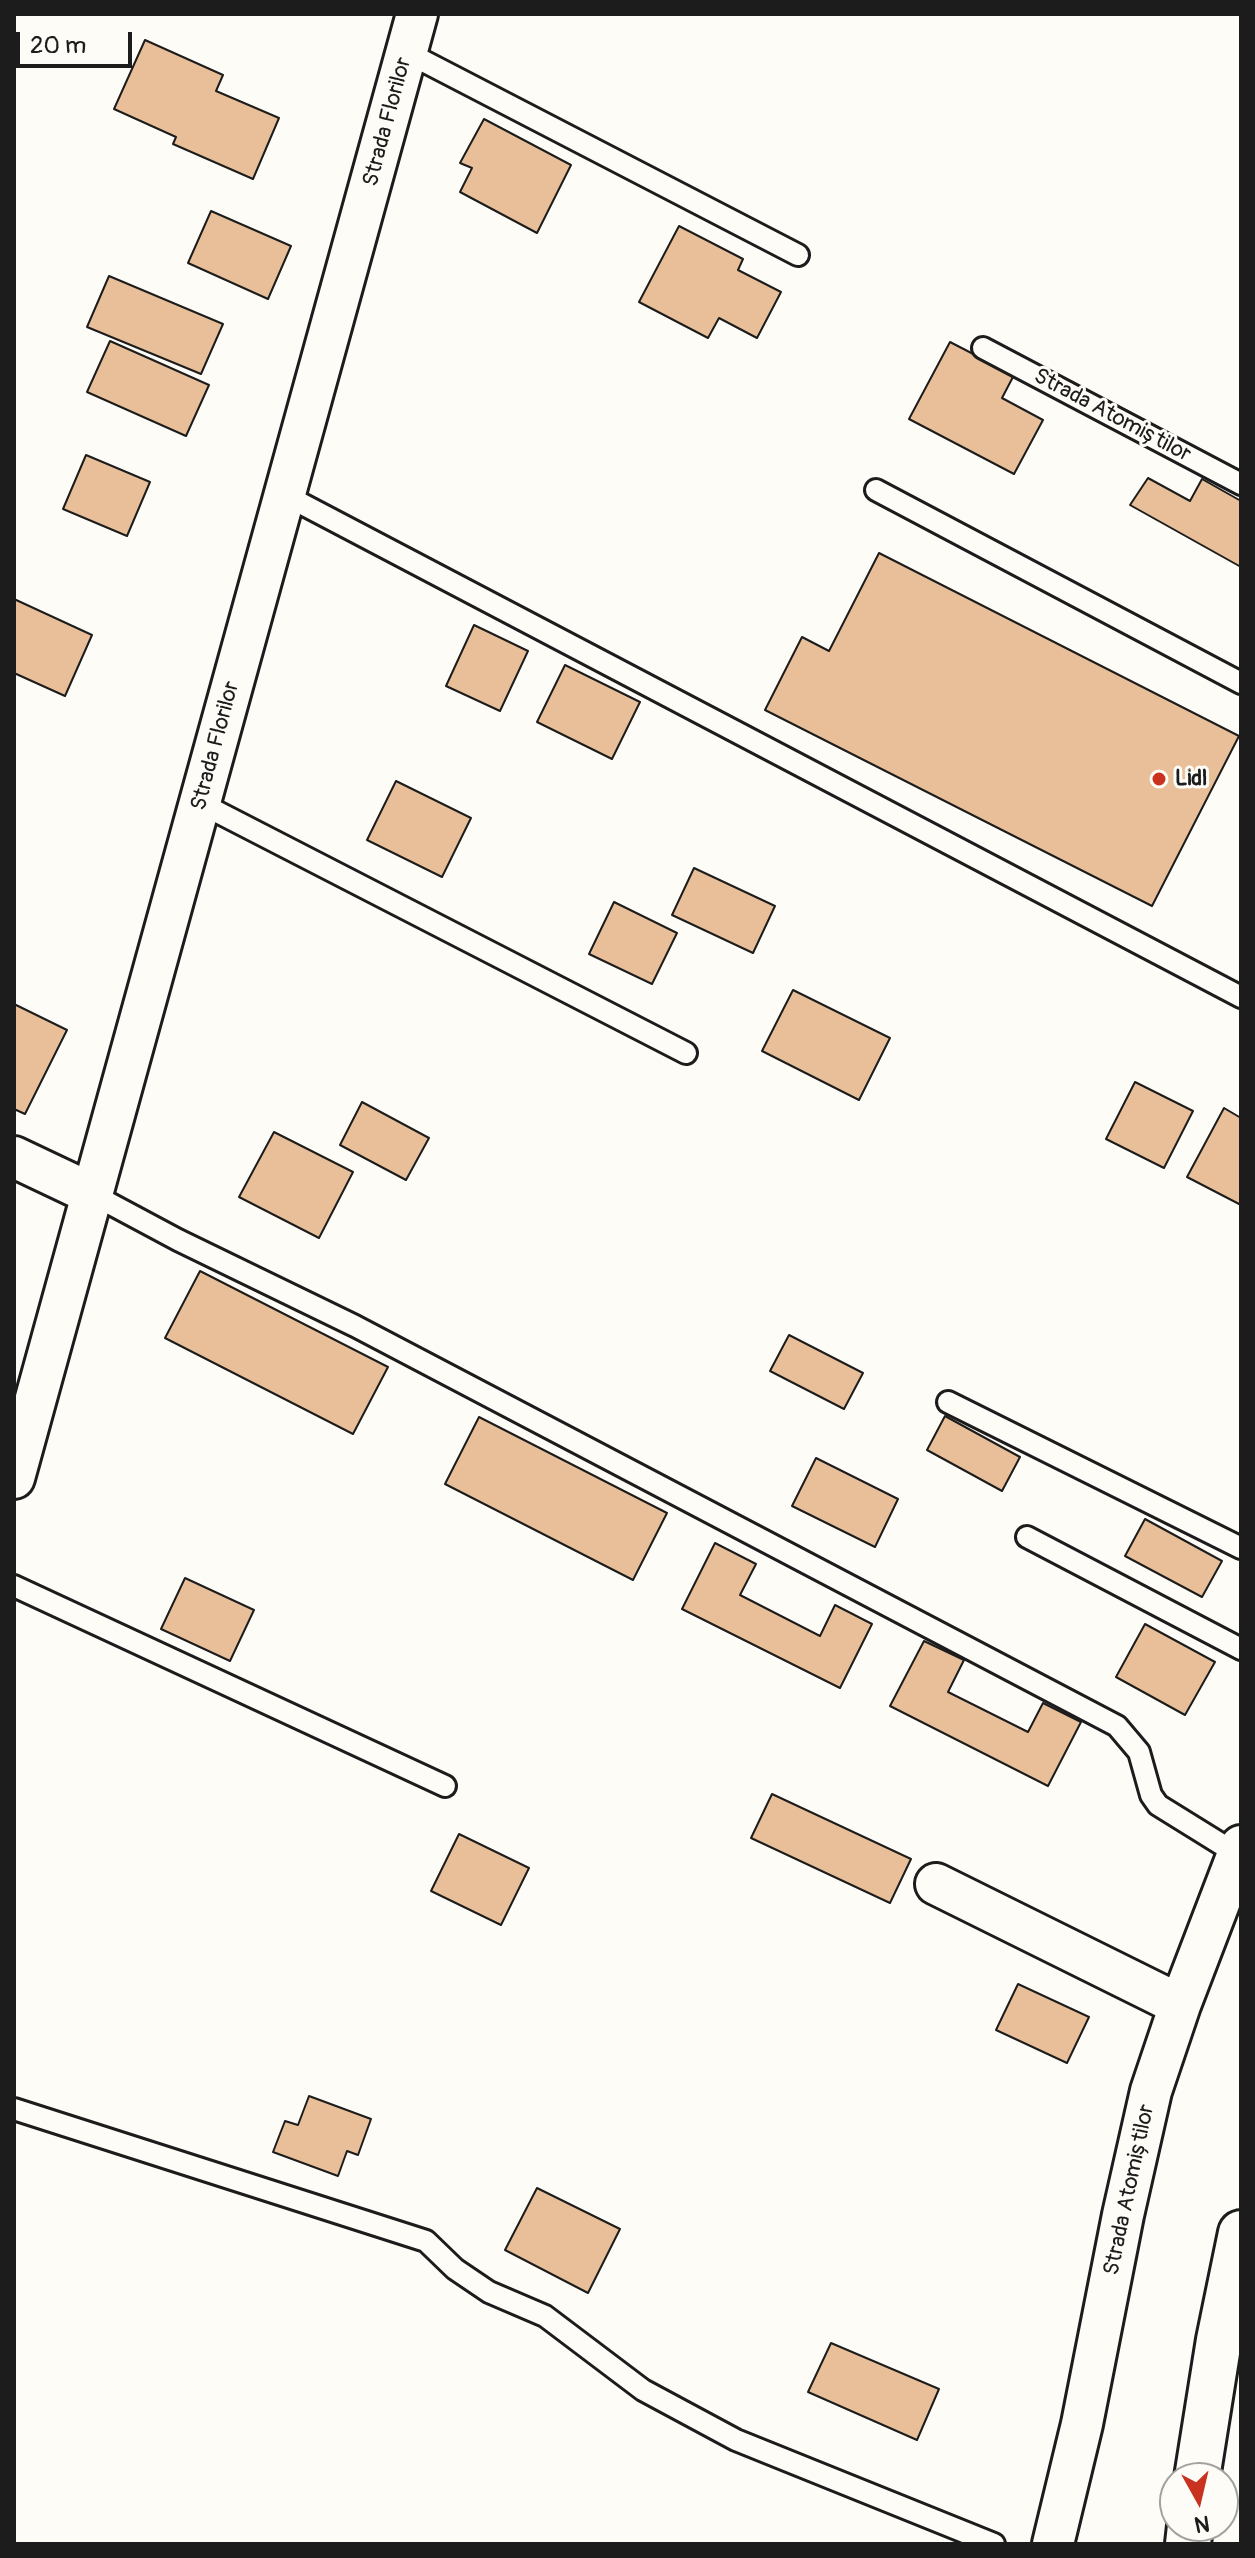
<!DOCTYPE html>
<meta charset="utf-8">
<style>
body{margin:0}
#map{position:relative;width:1255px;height:2558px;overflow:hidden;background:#fdfcf7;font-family:Pangolin,sans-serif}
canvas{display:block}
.frame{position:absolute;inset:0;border:16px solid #1c1c1c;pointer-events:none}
.north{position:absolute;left:1159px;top:2462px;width:80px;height:80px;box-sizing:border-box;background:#fdfcf7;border:2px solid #a3a29f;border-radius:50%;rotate:172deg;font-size:22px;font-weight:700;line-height:32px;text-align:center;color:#1c1c1c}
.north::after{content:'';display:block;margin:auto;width:28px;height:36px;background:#c8321e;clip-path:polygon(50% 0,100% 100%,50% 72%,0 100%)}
.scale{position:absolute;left:16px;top:32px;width:116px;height:36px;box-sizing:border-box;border:4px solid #1c1c1c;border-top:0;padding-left:10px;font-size:24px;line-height:28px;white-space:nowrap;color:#1c1c1c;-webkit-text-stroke:6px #fdfcf7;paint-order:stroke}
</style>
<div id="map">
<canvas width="1255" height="2558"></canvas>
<div class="frame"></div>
<div class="north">N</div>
<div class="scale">20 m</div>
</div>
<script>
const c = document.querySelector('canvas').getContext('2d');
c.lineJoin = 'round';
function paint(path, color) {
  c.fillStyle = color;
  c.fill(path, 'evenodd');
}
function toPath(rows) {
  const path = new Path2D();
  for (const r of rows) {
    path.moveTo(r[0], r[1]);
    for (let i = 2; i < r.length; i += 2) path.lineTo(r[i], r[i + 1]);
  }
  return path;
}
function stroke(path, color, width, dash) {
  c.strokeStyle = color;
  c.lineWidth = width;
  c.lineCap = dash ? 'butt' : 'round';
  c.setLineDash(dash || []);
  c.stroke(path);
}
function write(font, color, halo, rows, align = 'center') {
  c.font = font + ' Pangolin,sans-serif';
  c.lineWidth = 6;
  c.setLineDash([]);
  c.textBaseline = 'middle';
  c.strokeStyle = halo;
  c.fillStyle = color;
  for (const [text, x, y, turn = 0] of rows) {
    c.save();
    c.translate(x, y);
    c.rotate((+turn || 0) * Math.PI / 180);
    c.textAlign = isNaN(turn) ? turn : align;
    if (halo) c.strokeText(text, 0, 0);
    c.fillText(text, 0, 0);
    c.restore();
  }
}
const building = toPath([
 [145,40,223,75,216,91,279,118,253,179,173,144,176,137,114,109,145,40],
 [484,119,571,165,537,233,460,192,472,168,460,163,484,119],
 [211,211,291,246,268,299,188,263,211,211],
 [679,226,743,259,738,270,781,292,757,338,719,318,708,338,639,302,679,226],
 [109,276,223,324,201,374,87,327,109,276],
 [110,341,209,385,186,436,87,392,110,341],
 [950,342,1014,375,1002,398,1043,420,1014,474,909,419,950,342],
 [86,455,150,482,127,536,63,509,86,455],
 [1148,478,1190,501,1202,479,1241,501,1241,567,1130,505,1148,478],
 [879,553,1239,736,1152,906,765,710,802,637,829,651,879,553],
 [14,599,92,635,65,696,14,673,14,599],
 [474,625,528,651,500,711,446,686,474,625],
 [565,665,640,702,612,759,537,722,565,665],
 [396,781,471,818,442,877,367,840,396,781],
 [694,868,775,906,753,953,672,915,694,868],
 [614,902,677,933,652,984,589,954,614,902],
 [793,990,890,1038,859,1100,762,1051,793,990],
 [14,1004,67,1030,25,1114,14,1109,14,1004],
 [1135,1082,1193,1111,1164,1168,1106,1139,1135,1082],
 [362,1102,429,1138,406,1180,340,1145,362,1102],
 [1224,1108,1241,1118,1241,1205,1187,1177,1224,1108],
 [274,1132,353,1172,319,1238,239,1197,274,1132],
 [200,1271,388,1367,353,1434,165,1338,200,1271],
 [789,1335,863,1373,844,1409,770,1371,789,1335],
 [945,1416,1020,1457,1002,1491,927,1450,945,1416],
 [479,1417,667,1513,633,1580,445,1484,479,1417],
 [816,1458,898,1499,875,1547,792,1506,816,1458],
 [1145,1519,1222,1561,1202,1597,1125,1556,1145,1519],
 [715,1543,756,1564,740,1595,820,1636,835,1605,872,1624,840,1688,682,1609,715,1543],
 [185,1578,254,1610,230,1661,161,1629,185,1578],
 [1145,1624,1215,1662,1185,1715,1116,1677,1145,1624],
 [924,1641,964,1660,948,1692,1028,1732,1043,1703,1081,1722,1048,1786,890,1706,924,1641],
 [772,1794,911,1859,890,1903,751,1838,772,1794],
 [459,1834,529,1868,501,1925,431,1891,459,1834],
 [1018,1984,1089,2017,1067,2063,996,2030,1018,1984],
 [309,2096,371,2119,358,2155,347,2151,338,2176,273,2152,285,2121,298,2125,309,2096],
 [537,2188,620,2229,588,2293,505,2250,537,2188],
 [831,2343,939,2389,917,2440,808,2392,831,2343]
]);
const lane = toPath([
 [408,53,798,255],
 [983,348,1241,484],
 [876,490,1241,683],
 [285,495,1241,997],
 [200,803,686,1053],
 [92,1194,178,1240,355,1326,1117,1726,1139,1752,1151,1795,1158,1805,1237,1854],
 [948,1402,1241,1548],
 [1027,1537,1241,1649],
 [14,1586,445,1786],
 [14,2109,426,2241,455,2269,489,2292,545,2316,643,2390,736,2440,994,2544]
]);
const street = toPath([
 [14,1157,92,1194],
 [14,1478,417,14],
 [936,1884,1180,2005],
 [1053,2544,1082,2424,1123,2215,1151,2091,1180,2005,1241,1846]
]);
const secondary = toPath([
 [1197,2478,1219,2340,1241,2233],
 [1188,2544,1190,2526]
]);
const markers = [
 [1159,779,8,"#c8321e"]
];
const streetNames = [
 ["Strada Florilor",388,122,-75],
 ["Strada Atomiștilor",1112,416,28],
 ["Strada Florilor",216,746,-75],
 ["Strada Atomiștilor",1130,2190,-78]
];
const poiNames = [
 ["Lidl",1175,779]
];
paint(building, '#e8bf98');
stroke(building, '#1c1c1c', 2);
stroke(lane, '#1c1c1c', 26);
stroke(street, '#1c1c1c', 46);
stroke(secondary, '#1c1c1c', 50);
stroke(lane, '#fdfcf7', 20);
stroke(street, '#fdfcf7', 40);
stroke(secondary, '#fdfcf7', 44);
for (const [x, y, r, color] of markers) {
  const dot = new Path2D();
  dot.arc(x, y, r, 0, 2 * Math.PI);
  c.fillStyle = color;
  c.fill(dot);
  stroke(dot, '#fdfcf7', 3);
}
write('22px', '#1c1c1c', '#fdfcf7', streetNames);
write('bold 22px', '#1c1c1c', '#fdfcf7', poiNames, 'left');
</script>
